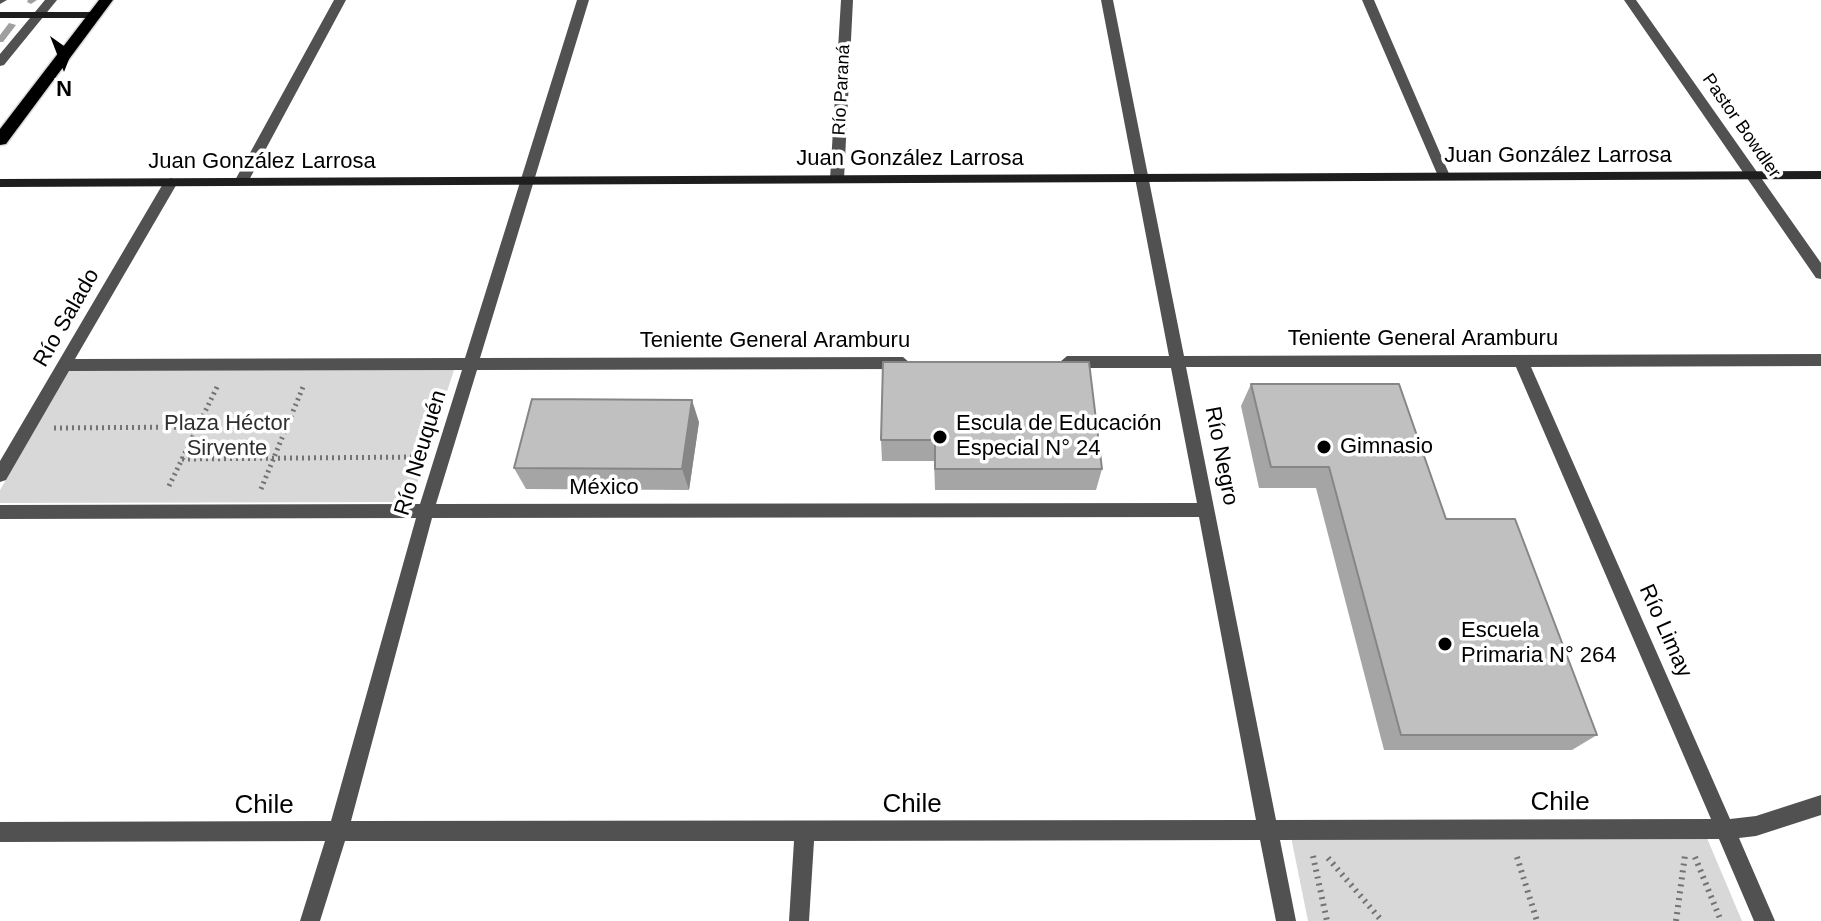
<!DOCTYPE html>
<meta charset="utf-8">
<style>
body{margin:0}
#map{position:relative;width:1821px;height:921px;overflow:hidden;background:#fff;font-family:Arial,sans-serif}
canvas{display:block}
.north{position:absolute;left:24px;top:24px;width:80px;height:80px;-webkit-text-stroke:6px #fff;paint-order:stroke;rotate:180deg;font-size:22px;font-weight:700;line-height:32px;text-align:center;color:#000}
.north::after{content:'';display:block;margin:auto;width:28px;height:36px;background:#000;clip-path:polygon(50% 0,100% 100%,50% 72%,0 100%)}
</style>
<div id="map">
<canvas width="1821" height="921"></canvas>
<div class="north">N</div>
</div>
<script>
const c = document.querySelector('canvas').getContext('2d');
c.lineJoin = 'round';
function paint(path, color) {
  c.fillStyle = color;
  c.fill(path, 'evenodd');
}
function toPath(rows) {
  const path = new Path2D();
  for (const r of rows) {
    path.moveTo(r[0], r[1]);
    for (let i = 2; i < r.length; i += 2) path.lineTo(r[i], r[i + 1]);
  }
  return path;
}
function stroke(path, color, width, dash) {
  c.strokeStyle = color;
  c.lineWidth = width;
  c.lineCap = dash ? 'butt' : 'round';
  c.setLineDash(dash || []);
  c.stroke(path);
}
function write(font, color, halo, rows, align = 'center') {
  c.font = font + ' Arial,sans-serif';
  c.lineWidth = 7;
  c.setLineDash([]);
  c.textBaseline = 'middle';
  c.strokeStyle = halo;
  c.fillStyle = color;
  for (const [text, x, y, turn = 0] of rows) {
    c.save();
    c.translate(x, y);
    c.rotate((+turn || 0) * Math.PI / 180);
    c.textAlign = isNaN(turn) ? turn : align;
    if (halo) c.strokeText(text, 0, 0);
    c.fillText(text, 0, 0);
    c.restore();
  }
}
const green = toPath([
 [454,370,411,502,0,503,0,490,69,371],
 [1704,831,1742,921,1308,921,1290,832]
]);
const stream = toPath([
 [28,0,37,0,31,4,27,2,28,0],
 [9,23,16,25,3,42,0,42,0,35,9,23]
]);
const pathFar1 = toPath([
 [54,428,197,427],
 [182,459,415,457],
 [169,486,217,387],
 [261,489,303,387]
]);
const path = toPath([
 [1313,856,1327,921],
 [1517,857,1537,921],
 [1695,857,1721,921],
 [1328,858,1382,921],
 [1676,921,1685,855]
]);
const street = toPath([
 [0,0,7,0,0,4,0,0],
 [45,0,57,0,4,65,0,66,0,54,45,0],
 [334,0,346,0,248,182,246,185,236,185,234,182,334,0],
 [577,0,589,0,480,358,903,357,910,363,903,369,477,370,436,504,1197,503,1171,368,1067,368,1060,362,1067,356,1169,356,1101,0,1113,0,1184,356,1821,354,1821,366,1531,367,1730,819,1756,816,1821,795,1821,815,1756,836,1739,838,1775,921,1754,921,1719,839,1280,840,1296,921,1276,921,1260,840,814,841,809,921,789,921,794,841,345,841,320,921,300,921,325,841,0,842,0,822,331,821,416,518,0,519,0,505,420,504,462,370,69,371,6,480,0,482,0,461,164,182,171,178,178,182,75,359,465,358,577,0],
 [1186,367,1516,367,1711,819,1276,820,1186,367],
 [1199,517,1256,820,351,821,432,518,1199,517],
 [841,0,853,0,844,179,837,183,830,179,841,0],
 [1362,0,1374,0,1450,176,1449,179,1444,180,1438,176,1362,0],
 [1624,0,1636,0,1821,263,1821,279,1816,278,1624,0]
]);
const secondary = toPath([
 [0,12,95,12,101,15,95,18,0,18,0,12],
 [1821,171,1821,179,0,187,0,179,1821,171]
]);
const primary = toPath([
 [99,0,113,0,6,144,0,145,0,129,99,0]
]);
const wall = toPath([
 [883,362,1102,469,1096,490,935,490,934,461,882,461,881,440],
 [1251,384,1446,519,1597,735,1572,750,1384,750,1316,488,1259,488,1241,406],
 [699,422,689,490,526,489,514,468]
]);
const shadedWall = toPath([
 [692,400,699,422,689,490,682,469]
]);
const building = toPath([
 [883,362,1089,362,1102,469,935,469,935,440,881,440,883,362],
 [1251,384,1399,384,1446,519,1515,519,1597,735,1401,735,1329,467,1271,467,1251,384],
 [532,399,692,400,682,469,514,468,532,399]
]);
const markers = [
 [940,437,8,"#000"],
 [1324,447,8,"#000"],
 [1445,644,8,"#000"]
];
const farStreetnames = [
 ["Río Paraná",842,90,-87],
 ["Pastor Bowdler",1741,126,55]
];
const streetNames = [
 ["Juan González Larrosa",1558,156],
 ["Juan González Larrosa",910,159],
 ["Juan González Larrosa",262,162],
 ["Río Salado",67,318,-60],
 ["Teniente General Aramburu",1423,339],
 ["Teniente General Aramburu",775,341],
 ["Río Neuquén",421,453,-73],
 ["Río Negro",1221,456,79],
 ["México",604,488],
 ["Río Limay",1665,631,66]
];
const parkNames = [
 ["Plaza Héctor",227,424],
 ["Sirvente",227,449]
];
const poiNames = [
 ["Escula de Educación",956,424],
 ["Especial N° 24",956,449],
 ["Gimnasio",1340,447],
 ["Escuela",1461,631],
 ["Primaria N° 264",1461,656]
];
const nearStreetnames = [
 ["Chile",1560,803],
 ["Chile",912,805],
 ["Chile",264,806]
];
paint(green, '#d8d8d8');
paint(stream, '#9f9f9f');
stroke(primary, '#dbdbdb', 3);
stroke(pathFar1, '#737373', 5, [2, 4]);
stroke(path, '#737373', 6, [2, 5]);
paint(street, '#515151');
paint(secondary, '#1e1e1e');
paint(primary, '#000');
paint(wall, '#a5a5a5');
paint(shadedWall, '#868686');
paint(building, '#c0c0c0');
stroke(building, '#868686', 2);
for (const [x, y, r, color] of markers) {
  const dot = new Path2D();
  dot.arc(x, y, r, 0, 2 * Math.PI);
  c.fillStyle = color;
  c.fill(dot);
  stroke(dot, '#fff', 3);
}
write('18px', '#000', '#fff', farStreetnames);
write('22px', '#000', '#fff', streetNames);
write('22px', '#2f2f2f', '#fff', parkNames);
write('22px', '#000', '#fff', poiNames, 'left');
write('26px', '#000', '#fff', nearStreetnames);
</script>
